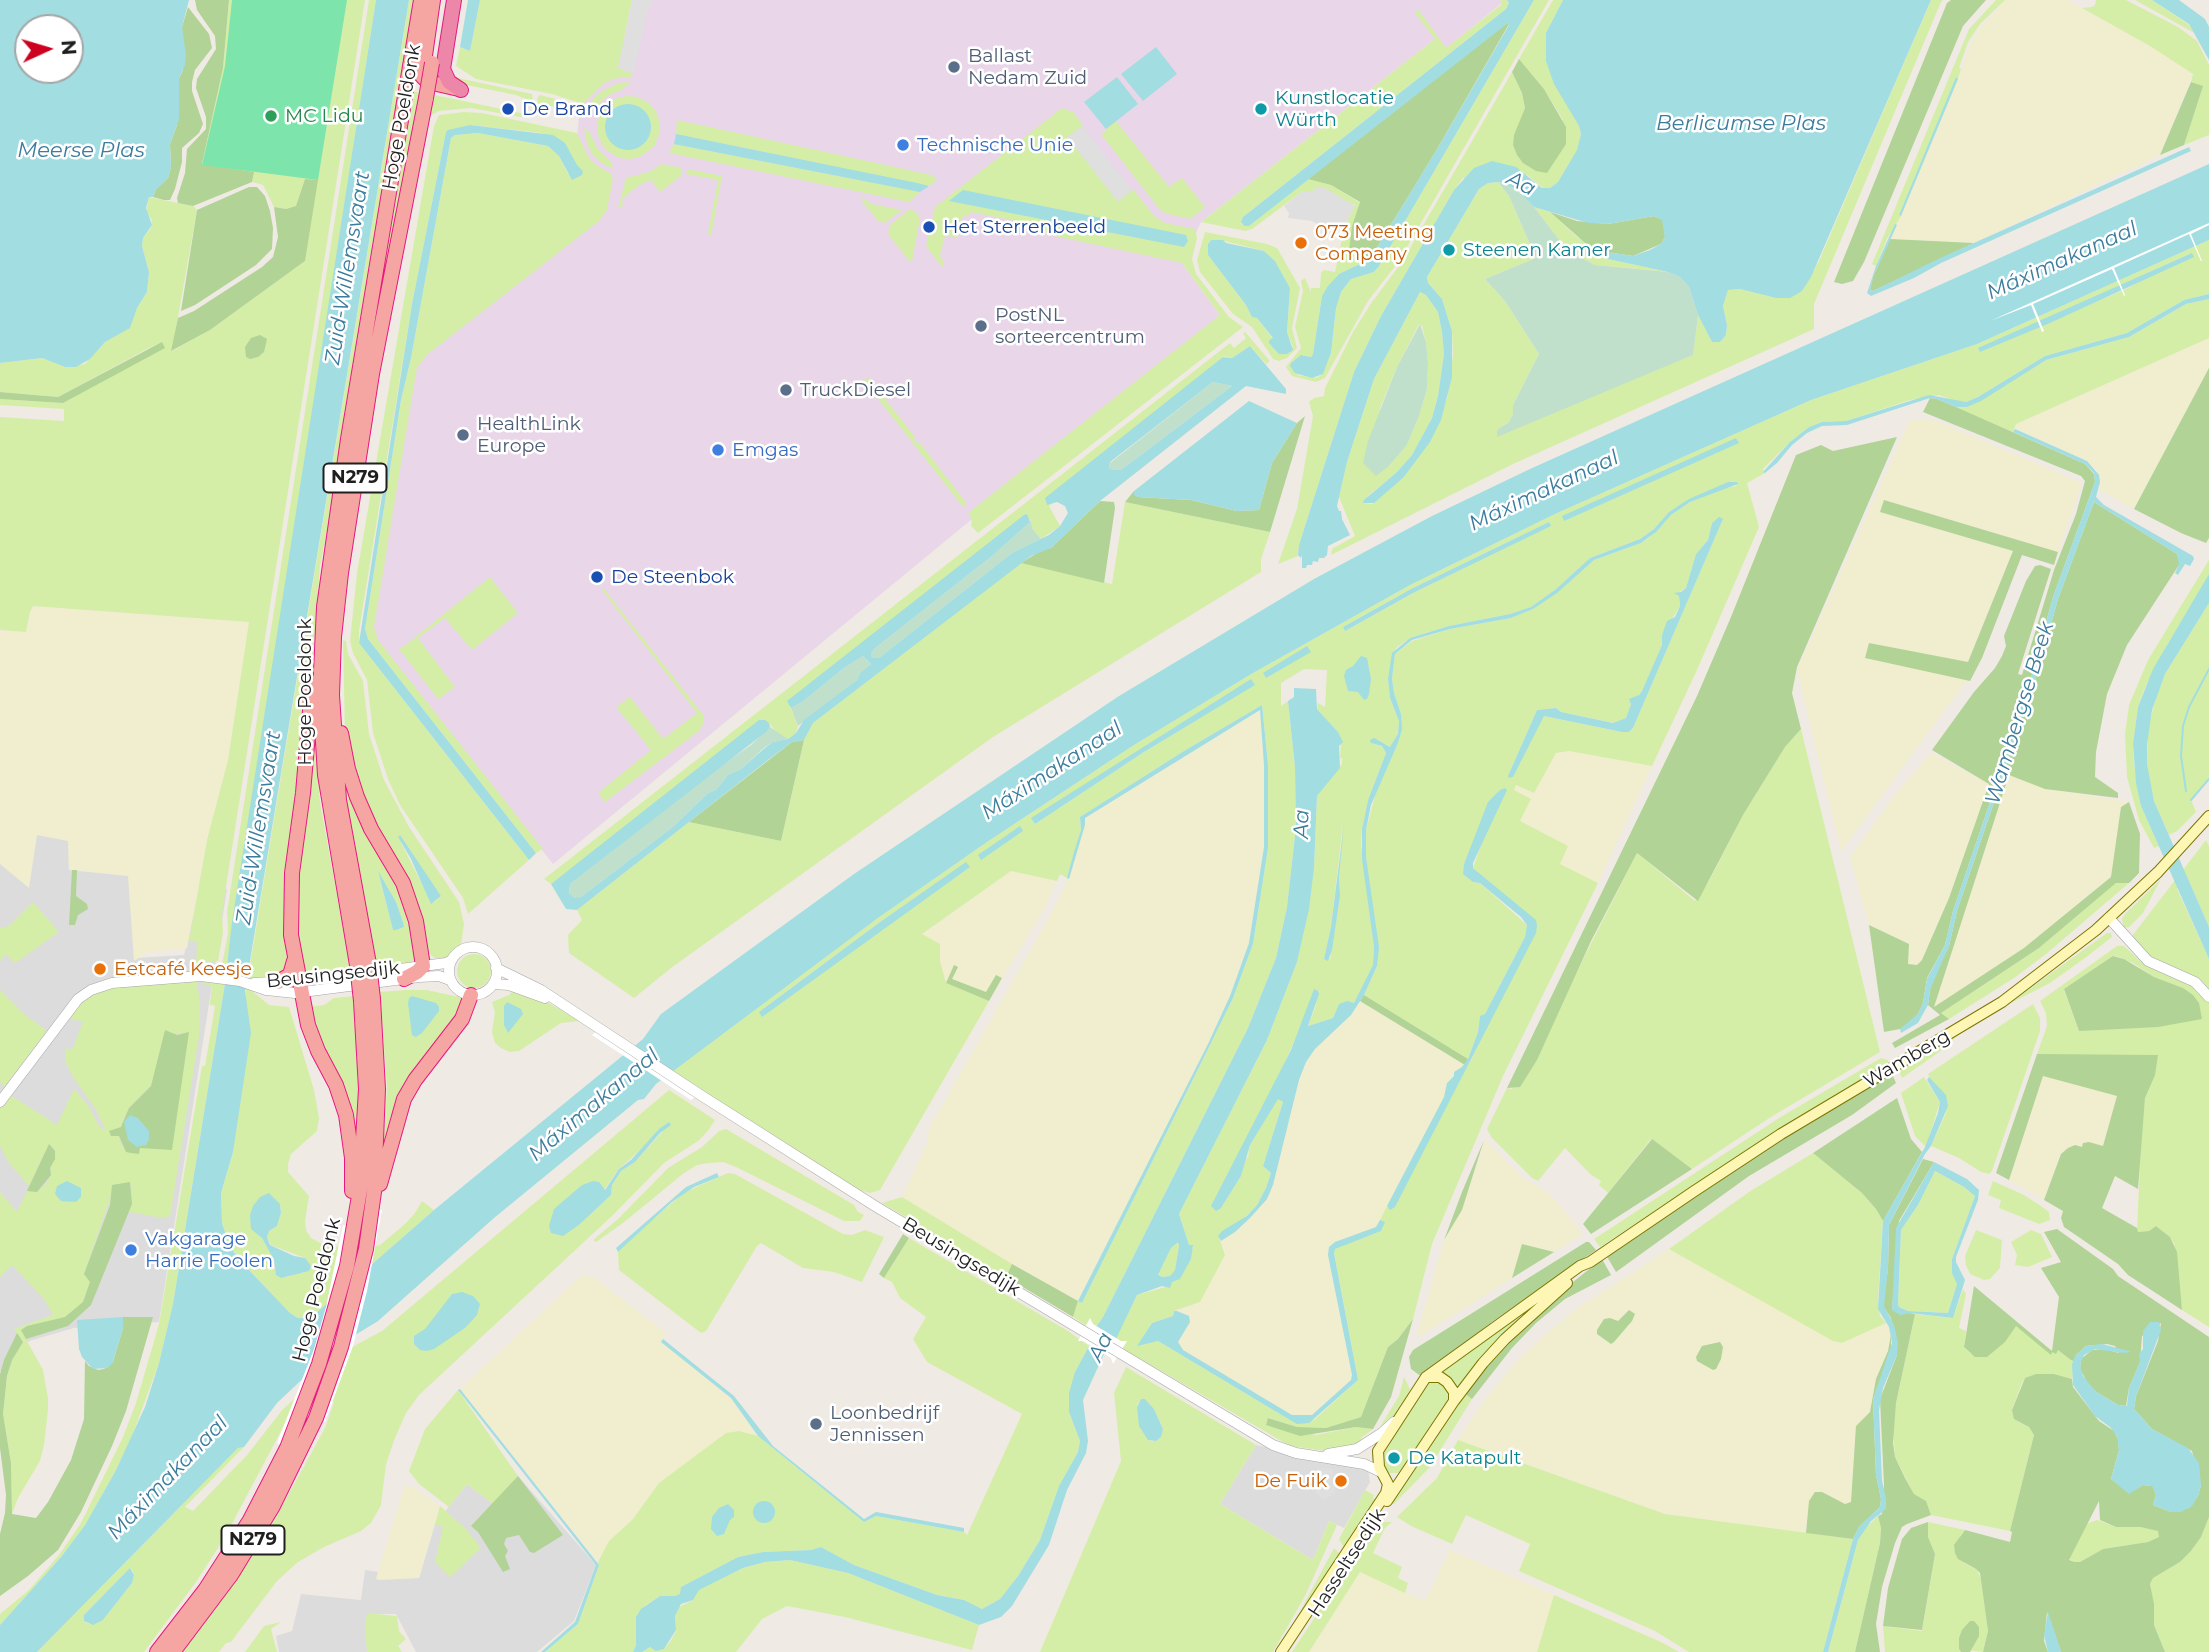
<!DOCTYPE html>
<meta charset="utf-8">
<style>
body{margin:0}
#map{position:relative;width:2209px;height:1652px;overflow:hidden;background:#f0eae4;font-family:Montserrat,sans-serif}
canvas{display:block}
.north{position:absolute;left:14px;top:14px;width:70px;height:70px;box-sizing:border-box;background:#fff;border:2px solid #a5a5a5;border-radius:50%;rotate:86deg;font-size:19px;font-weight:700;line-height:28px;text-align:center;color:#1f1f1f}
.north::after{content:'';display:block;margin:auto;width:24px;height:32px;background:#ce0020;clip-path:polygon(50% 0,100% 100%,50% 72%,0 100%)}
</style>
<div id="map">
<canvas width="2209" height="1652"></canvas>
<div class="north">N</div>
</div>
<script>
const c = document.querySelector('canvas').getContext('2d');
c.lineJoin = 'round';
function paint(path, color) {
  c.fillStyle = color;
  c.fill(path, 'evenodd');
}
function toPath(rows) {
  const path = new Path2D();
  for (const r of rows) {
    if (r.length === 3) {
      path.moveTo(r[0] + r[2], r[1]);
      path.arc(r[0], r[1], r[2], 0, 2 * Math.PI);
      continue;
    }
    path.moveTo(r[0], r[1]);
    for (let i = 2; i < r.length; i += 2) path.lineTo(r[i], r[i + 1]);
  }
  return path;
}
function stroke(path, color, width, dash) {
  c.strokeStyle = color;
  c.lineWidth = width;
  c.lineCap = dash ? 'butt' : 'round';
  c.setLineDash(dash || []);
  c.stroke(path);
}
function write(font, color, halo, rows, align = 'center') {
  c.font = font + ' Montserrat,sans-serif';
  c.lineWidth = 5;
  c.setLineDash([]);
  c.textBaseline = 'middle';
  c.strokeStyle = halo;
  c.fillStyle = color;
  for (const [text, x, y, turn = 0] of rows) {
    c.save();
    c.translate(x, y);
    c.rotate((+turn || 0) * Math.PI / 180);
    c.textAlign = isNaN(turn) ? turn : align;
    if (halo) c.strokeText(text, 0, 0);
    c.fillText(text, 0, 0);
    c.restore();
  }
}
const residential = toPath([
 [37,832,71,840,129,875,135,958,184,955,201,883,227,889,159,1322,74,1328,29,1341,5,1372,0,1371,0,862],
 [1256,1445,1368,1469,1370,1482,1344,1528,1329,1521,1313,1560,1220,1504],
 [518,1476,596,1565,574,1621,537,1652,416,1652,396,1614,367,1614,368,1652,279,1652,276,1636,292,1631,301,1594,361,1600,365,1570,419,1578,435,1524,467,1484,493,1503]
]);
const industrial = toPath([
 [653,0,1500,0,1502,3,1443,51,1435,39,1201,222,1182,263,1220,315,553,864,376,641,372,625,416,362,603,189,577,136,580,108,644,8]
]);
const farmland = toPath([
 [2005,0,2067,0,2150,46,2193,74,2160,155,1974,243,1890,239,1958,79,1971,43,1981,26,2000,8,1999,6],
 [2209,338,2209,368,2134,509,2098,489,2100,482,2095,469,2087,461,2015,429,2016,424],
 [1922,419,1936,421,2080,482,2081,487,2058,552,1885,500,1881,512,2013,551,1968,662,1869,644,1865,658,1967,680,1841,851,1797,670,1910,420],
 [32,606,249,622,228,760,207,840,187,948,148,952,134,961,128,876,69,870,68,841,37,835,29,888,0,864,0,631,26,632],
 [1260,710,1264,765,1264,847,1249,943,1230,996,1208,1044,1078,1301,1012,1264,902,1197,927,1144,929,1129,1053,910,1068,879,1085,825,1085,818],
 [1569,751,1652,766,1598,883,1560,864,1567,846,1520,821,1514,790,1517,785,1534,793,1556,753],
 [1931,753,1989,784,1949,898,1922,960,1917,965,1908,964,1909,944,1869,925,1850,857,1894,796],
 [2009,774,2045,789,2129,802,2121,807,2113,875,2057,923,2024,948,1934,1008],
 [1011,871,1059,873,1046,906,989,1001,946,983,940,960,940,944,921,935],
 [1360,1001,1465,1065,1447,1083,1444,1097,1377,1227,1329,1247,1328,1255,1352,1375,1351,1380,1312,1415,1292,1415,1183,1350,1178,1342,1189,1316,1177,1311,1200,1302,1225,1255,1221,1241,1235,1232,1250,1218,1273,1185,1299,1080,1306,1062,1315,1049,1351,1015],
 [2043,1076,2117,1096,2103,1146,2068,1148,2061,1154,2044,1200,2009,1180],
 [1485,1140,1523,1178,1544,1190,1556,1201,1583,1234,1554,1252,1522,1244,1512,1278,1420,1336,1417,1334,1444,1240,1462,1210],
 [1669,1249,1842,1343,1886,1323,1889,1327,1891,1335,1888,1351,1876,1379,1870,1412,1856,1426,1851,1502,1845,1504,1833,1499,1807,1520,1806,1533,1665,1514,1458,1440,1486,1398,1520,1358,1554,1327,1576,1309],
 [1627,1311,1632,1321,1611,1344,1610,1318,1618,1321],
 [582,1275,595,1278,666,1333,661,1342,731,1398,758,1436,739,1431,659,1483,633,1519,609,1541,598,1562,460,1389],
 [405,1485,414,1488,440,1506,419,1578,379,1580,376,1579],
 [1450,1550,1554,1595,1537,1652,1309,1652,1360,1572,1425,1601]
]);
const grass = toPath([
 [229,0,365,0,222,912,223,933,218,961,200,963,196,967,197,942,189,941,207,840,228,760,249,622,33,606,30,612,26,632,0,630,0,417,64,421,64,409,0,405,0,399,63,403,158,343,58,397,0,392,0,363,42,358,65,367,85,364,105,342,129,328,137,308,147,292,149,272,142,246,143,238,151,228,152,220,146,212,149,197,193,206,197,210,172,351,210,330,305,261,305,179,296,206,286,209,274,207,263,185,252,182,254,173,202,164,223,68],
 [369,0,376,0,225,975,219,971,205,969,222,965,228,933,227,912],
 [409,0,414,0,329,521,320,566,290,967,284,976,251,980,250,977,248,977],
 [480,0,632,0,618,68,633,74,631,77,621,77,604,83,583,104,552,94,476,79,456,66,460,47,470,51],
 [1500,0,1507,0,1509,3,1506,9,1243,217,1241,223,1244,226,1249,226,1308,179,1331,185,1360,203,1352,226,1363,254,1370,259,1339,274,1322,296,1313,354,1311,357,1303,355,1298,375,1316,378,1320,376,1323,373,1331,353,1336,308,1341,292,1351,279,1374,272,1379,266,1534,0,1549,0,1399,261,1368,301,1325,378,1316,382,1292,376,1286,367,1301,348,1295,327,1303,291,1301,281,1305,278,1311,292,1311,288,1320,288,1321,273,1324,270,1335,272,1345,225,1355,205,1303,191,1252,229,1245,231,1201,222,1435,39,1415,13,1418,9,1446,48,1502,4],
 [1553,0,1563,0,1546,33,1571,112,1579,126,1581,134,1577,151,1558,182,1550,188,1543,188,1527,175,1463,178,1454,190,1381,316,1354,372,1299,545,1298,556,1278,564,1297,509,1313,416,1309,402,1314,398,1324,396,1325,388,1353,332,1372,302,1402,262,1512,72,1522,93,1525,108,1513,142,1563,120,1544,89,1519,59],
 [1931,0,1943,0,1941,2,1814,304,1814,329,1513,464,1331,555,1332,549,1355,536,1339,497,1347,462,1374,379,1420,292,1426,295,1438,312,1442,332,1444,354,1438,396,1432,418,1412,455,1397,472,1369,495,1363,503,1372,504,1403,478,1447,399,1453,354,1452,331,1442,299,1428,283,1427,277,1479,189,1488,183,1498,182,1509,196,1536,258,1485,279,1505,301,1539,354,1513,405,1513,414,1509,422,1501,426,1693,355,1698,315,1712,342,1720,342,1726,335,1727,325,1723,306,1728,290,1740,289,1776,298,1802,291,1819,261],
 [1419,324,1422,326,1426,342,1428,364,1427,389,1419,416,1407,445,1389,466,1380,408,1397,367],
 [1996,0,2005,0,1980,24,1968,42,1959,68,1961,69,1958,79,1956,78,1899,215,1901,216,1887,239,1876,266,1872,264,1969,29],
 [2096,0,2126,0,2178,27,2197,41,2209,65,2209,135,2184,145,2202,86,2191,82,2193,74,2150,46,2082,8,2092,7,2095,5],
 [2135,0,2152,0,2188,24,2196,34],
 [447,59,450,63,453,74,458,78,532,94,533,102,516,95,457,83,452,79],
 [631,82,623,89,607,96,595,108,587,111,593,99,602,91,618,83],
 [410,91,422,93,383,289,375,320,373,320],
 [434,95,473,103,530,115,526,118,471,108,439,111,430,116],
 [540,95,583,106,581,111,538,104,537,98],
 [626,96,637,97,648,102,656,111,660,123,659,134,655,145,642,156,631,159,619,158,605,149,599,139,597,128,599,116,605,106,614,99],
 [606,123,651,128,650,133,646,141,637,148,622,149,606,134],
 [1062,108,1073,112,1083,125,1068,138,1118,201,1133,189,1155,217,1165,223,1195,229,1197,238,1192,259,1196,274,1229,317,1243,327,978,533,971,526,972,519,968,513,1220,315,1182,263,1054,236,1045,233,1046,227,971,212,969,216,963,216,958,237,945,236,940,255,944,264,942,267,926,246,935,207],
 [464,112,482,113,577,133,588,156,595,164,611,174,613,179,607,210,599,221,428,354,417,367,374,627,378,640,543,849,536,853,368,639,365,629,401,400,411,358,451,138,455,135,478,133,548,146,559,156,568,174,579,168,542,133,470,125,446,132,412,304,359,631,359,643,529,860,468,914,463,898,400,805,388,779,373,733,367,680,353,653,350,641,357,573,434,126,439,115],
 [677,120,932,175,937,180,929,186,676,134],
 [1116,121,1169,187,1182,178,1205,207,1191,219,1168,214,1160,210,1101,134],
 [584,127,590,133,598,149,611,162,613,169,600,162,592,154,587,144],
 [674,144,920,192,909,202,669,153],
 [662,164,682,168,681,176,660,192,651,180,639,185,621,200,624,205,618,208,626,178,649,172],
 [687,169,722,176,711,236,708,233,718,180,686,174],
 [863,198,872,204,902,210,885,223,878,221,861,200],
 [1534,207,1550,212,1576,236,1608,259,1668,272,1595,265,1567,250],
 [910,209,916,212,920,219,912,261,910,262,888,234,890,225],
 [1205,232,1267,244,1277,248,1300,288,1292,328,1297,348,1287,358,1279,361,1273,359,1252,327,1233,314,1200,272,1197,260],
 [1211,240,1224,241,1264,251,1275,261,1290,288,1287,332,1293,347,1269,343,1269,339,1273,339,1257,318,1252,317,1246,305,1208,255,1208,244],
 [2209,240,2209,294,2184,300,2127,333,2045,356,1978,397,1966,402,1957,402,1939,395,1910,400,1846,421,1822,422,1809,427,1790,442,1763,469,1765,473,1747,483,1759,527,1697,670,1652,766,1569,751,1556,753,1534,793,1516,785,1514,790,1531,799,1520,821,1568,846,1560,864,1598,883,1503,1076,1432,1244,1413,1319,1398,1339,1388,1347,1361,1417,1326,1428,1297,1427,1269,1418,1266,1424,1316,1435,1356,1427,1373,1429,1361,1438,1362,1444,1325,1451,1290,1446,1113,1343,1137,1295,1169,1286,1193,1247,1189,1245,1179,1214,1267,1040,1297,962,1314,868,1317,796,1342,764,1342,758,1340,758,1341,740,1338,732,1317,709,1318,703,1325,707,1327,670,1304,669,1281,683,1281,706,1288,701,1295,767,1296,827,1287,907,1276,958,1248,1028,1103,1317,1093,1330,1073,1317,1078,1301,1082,1303,1210,1045,1233,998,1253,944,1268,848,1268,765,1262,705,1184,751,1080,817,1081,830,1067,878,1060,874,1057,881,1011,871,922,934,940,944,940,961,946,983,989,1001,880,1190,870,1193,856,1189,710,1097,673,1071,878,918,987,842,1134,745,1253,673,1410,585,1555,514,1811,400,1977,344],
 [2192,253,2126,289,1980,352,1979,348],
 [1728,482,1737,482,1736,486,1721,489,1690,502,1671,515,1650,537,1641,543,1594,560,1533,609,1511,618,1450,629,1412,641,1395,654,1392,679,1394,693,1401,714,1398,743,1376,792,1366,830,1366,857,1377,966,1364,995,1468,1059,1478,1032,1480,1017,1485,1014,1525,937,1527,925,1480,883,1473,882,1464,864,1492,800,1500,790,1473,868,1535,920,1471,1060,1458,1081,1395,1206,1388,1208,1387,1206,1380,1220,1381,1231,1335,1248,1334,1252,1358,1380,1314,1420,1290,1420,1158,1341,1139,1344,1152,1323,1173,1316,1174,1311,1200,1302,1225,1255,1219,1238,1247,1216,1257,1205,1266,1188,1271,1173,1263,1166,1283,1102,1278,1098,1250,1145,1248,1157,1244,1161,1241,1176,1221,1208,1300,1028,1317,1003,1308,1026,1333,1018,1339,1004,1354,1003,1369,975,1373,965,1374,947,1361,844,1362,829,1368,800,1386,753,1382,746,1371,743,1376,740,1391,747,1398,734,1399,721,1390,698,1388,679,1396,648,1410,638,1449,626,1510,614,1531,607,1556,589,1590,558,1640,539,1654,529,1669,512],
 [1723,519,1633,728,1629,732,1622,732,1544,716,1508,776,1537,710,1556,708,1561,712,1614,723,1626,718,1631,704,1642,691,1647,681,1662,645,1662,635,1680,606,1679,596,1676,594,1686,588,1696,554,1708,540,1712,523],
 [1549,522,1550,526,1413,593,1345,631,1343,627,1411,589],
 [1251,680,1254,685,1144,752,1035,824,1032,819],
 [1343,824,1339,878,1340,896,1330,959,1324,959,1331,927],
 [966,863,969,867,759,1012,880,922],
 [2209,299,2209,338,2016,424,2013,432,1956,407,1967,407,2046,360,2129,337,2186,304],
 [1245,332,1270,361,1266,364,1250,346,1232,358,1224,356,1049,506,1060,526,1041,539,1032,528,1031,519,790,706,798,726,796,733,788,739,777,733,769,723,551,884,544,879,1230,343,1234,348,1246,338,1243,333],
 [868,377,915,437,913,438,918,444,920,443,967,504,963,507,864,381],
 [1125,502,1270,532,1261,559,1261,572,993,737,671,968,634,998,569,953,568,935,582,920,577,910,689,822,781,841,804,740,813,723,1021,563,1112,584],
 [2209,560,2209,574,2204,585,2167,645,2144,690,2138,707,2133,744,2134,764,2141,806,2159,846,2154,848,2139,820,2127,777,2125,734,2129,705,2148,660],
 [490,577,518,613,472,650,445,618,418,638,455,687,438,699,399,649,400,647,403,647],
 [604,589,704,716,704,723,699,731,605,802,598,793,651,750,616,707,630,697,663,739,697,713,602,590],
 [2209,603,2209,779,2191,800,2196,812,2177,831,2169,835,2154,801,2149,781,2147,764,2148,728,2157,694,2165,674],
 [343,640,346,641,348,654,363,681,369,734,384,780,409,827,459,902,464,924,461,945,448,958,435,958,428,953,374,828,345,736],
 [398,837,441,896,434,902,420,880],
 [1801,729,1880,1052,1771,1117,1692,1169,1651,1139,1608,1193,1599,1185,1601,1181,1590,1174,1565,1148,1538,1181,1532,1178,1492,1138,1487,1129,1507,1088,1512,1089,1572,981,1637,853,1695,901,1709,881,1743,815,1785,747],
 [313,739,315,740,320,802,351,972,301,978,295,912],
 [342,751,401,885,419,963,376,968,344,799],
 [378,872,396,902,403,922,403,927,396,930,393,930],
 [2206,840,2209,846,2209,927,2187,877,2177,889,2209,959,2209,989,2194,978,2154,962,2132,936],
 [2161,879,2143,913,2129,927,2124,928,2122,919,2125,914],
 [2116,883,2129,883,2046,954,2014,978,1949,1019,1941,1013,2039,948],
 [33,902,59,932,15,963,6,954,0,961,0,928,9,926],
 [2107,933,2111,933,2112,937,2085,958,2050,983,2007,1005],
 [2117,946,2124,946,2140,961,2156,969,2185,980,2203,994,2209,1003,2209,1327,2182,1310,2174,1243,2170,1237,2156,1226,2149,1231,2137,1232,2141,1139,2145,1098,2149,1087,2037,1054,2047,1026,2046,1013,2040,1001],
 [2117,956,2133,963,2154,977,2183,988,2079,1031,2064,990,2112,957],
 [474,971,17],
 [197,980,200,1007,199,1036,170,1216,163,1218,129,1212,132,1194,130,1182,112,1193,84,1274,90,1282,83,1302,65,1317,21,1330,43,1370,48,1398,48,1410,44,1445,40,1461,18,1498,12,1514,11,1463,3,1414,7,1376,12,1360,23,1342,14,1329,53,1315,44,1299,12,1265,0,1277,0,1192,17,1212,27,1191,37,1192,48,1182,55,1151,49,1144,29,1186,9,1163,0,1146,0,1108,10,1095,57,1125,74,1089,87,1104,101,1129,105,1129,96,1110,73,1077,65,1061,65,1048,72,1050,83,1022,69,1018,82,1001,99,991,119,986],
 [165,1031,183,1035,140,1148,131,1153,126,1151,120,1142,119,1136,123,1120,129,1108,151,1086],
 [205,982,224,982,224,990,173,1304,159,1363,131,1439,116,1470,85,1525,61,1557,0,1625,0,1614,28,1591,59,1555,81,1523,123,1437,136,1403,159,1324,202,1066,205,1066,215,1006,208,1004,210,1003,212,986,203,984],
 [246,986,269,1005,289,1007,314,1090,319,1118,317,1131,291,1154,288,1164,288,1172,309,1196,305,1221,306,1230,311,1238,322,1244,354,1249,371,1248,380,1245,405,1224,415,1213,422,1201,434,1210,315,1314,307,1318,298,1318,290,1313,245,1266,230,1246,222,1223,221,1193,233,1152],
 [280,1204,281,1213,277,1226,269,1231,267,1237,271,1245,305,1258,304,1273,299,1272,287,1277,274,1269,274,1260,262,1238],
 [514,989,547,1002,580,1021,561,1023,519,1051,510,1052,501,1048,495,1043,492,1032,495,1012,492,1002,509,995],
 [0,990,25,1015,47,1031,4,1087,0,1082],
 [406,990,427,990,468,999,414,1077,382,1161,387,1088,380,992],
 [354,996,360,1132,355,1132,309,1007,324,1005,334,998],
 [2033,1004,2040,1018,2040,1031,1992,1171,1989,1174,1981,1172,1959,1158,1931,1146,1946,1113,1928,1074],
 [1959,1034,1942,1050,1902,1078,1899,1070],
 [1881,1058,1888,1060,1888,1064,1774,1133,1600,1247,1594,1239,1779,1118],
 [1924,1077,1940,1102,1926,1147,1915,1136,1901,1093],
 [669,1090,715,1120,707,1132,698,1141,664,1163,612,1216,419,1395,406,1413,395,1438,386,1464,381,1505,371,1523,361,1531,324,1547,298,1562,277,1581,231,1642,226,1643,219,1652,183,1652,236,1581,271,1526,325,1428,334,1402,315,1397,300,1403,290,1414,225,1537,196,1582,144,1652,37,1652,238,1448,244,1447,185,1507,193,1511,247,1455,283,1409,354,1346,382,1331],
 [670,1123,635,1162,621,1171,612,1185,611,1195,579,1225,563,1235,604,1190,619,1169],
 [131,1568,134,1575,132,1583,103,1620,89,1624,84,1621,84,1615],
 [726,1129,854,1205,858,1212,864,1215,860,1221,844,1221,736,1167,723,1162,709,1163,697,1165,684,1173,623,1223,596,1242,593,1240,618,1219,668,1168,702,1147,719,1131],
 [1813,1153,1862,1193,1876,1209,1883,1221,1878,1299,1880,1316,1886,1323,1842,1343,1833,1341,1669,1249,1749,1192],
 [1935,1171,1964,1187,1975,1196,1952,1259,1957,1284,1948,1313,1908,1311,1899,1307,1898,1304,1901,1230,1918,1205],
 [728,1173,735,1174,843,1234,852,1235,865,1230,884,1237,862,1282,834,1272,803,1268,761,1243,757,1246,706,1331,701,1333,619,1270,618,1252,647,1224,685,1192],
 [1993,1181,2024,1195,2041,1206,2049,1212,2050,1220,2039,1224,1999,1208,2001,1200,1988,1195],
 [902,1197,1012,1264,1006,1277,882,1203],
 [1976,1230,2002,1240,2000,1268,1990,1279,1984,1280,1970,1274,1966,1265,1965,1256],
 [2031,1230,2041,1234,2052,1257,2028,1267,2015,1265,2017,1255,2011,1242],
 [909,1238,1068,1331,1089,1346,1075,1372,1069,1412,1080,1441,1078,1452,1059,1486,1040,1540,1018,1576,1000,1599,982,1609,964,1600,937,1595,854,1565,821,1547,811,1550,763,1552,738,1557,681,1587,681,1594,675,1596,660,1596,646,1605,636,1617,636,1645,633,1652,545,1652,578,1624,599,1565,598,1562,609,1541,633,1519,659,1483,726,1433,739,1431,758,1436,864,1522,876,1516,964,1532,967,1535,1022,1414,927,1362,913,1339,926,1317,900,1298,892,1282,884,1278],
 [1178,1241,1179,1246,1175,1270,1170,1276,1163,1277,1158,1275,1171,1248],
 [1963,1289,1966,1294,1959,1328,1966,1331,1964,1347,1971,1354,1984,1357,1990,1355,2016,1325,2052,1351,2058,1350,2074,1361,2072,1379,2054,1374,2025,1378,2021,1385,2012,1410,2016,1420,2029,1427,2034,1435,2010,1531,1931,1515,1926,1501,1914,1494,1895,1457,1893,1430,1896,1403,1915,1314,1953,1318],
 [1542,1296,1545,1299,1460,1391,1437,1371],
 [1126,1367,1256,1445,1220,1504,1313,1560,1329,1521,1337,1525,1305,1596,1273,1652,1040,1652,1121,1461,1114,1393],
 [1145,1399,1154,1409,1163,1429,1160,1438,1154,1441,1150,1441,1137,1407,1138,1403],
 [1404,1377,1410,1389,1408,1397,1384,1429,1378,1430,1399,1396],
 [1429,1380,1437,1380,1450,1390,1451,1399,1401,1473,1389,1473,1385,1471,1380,1452],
 [458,1390,518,1476,493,1504,467,1484,449,1507,419,1484,409,1471,425,1429],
 [1464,1393,1472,1399,1430,1467,1394,1504,1391,1502],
 [1458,1440,1665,1514,1853,1539,1823,1652,1689,1652,1655,1631,1519,1571,1530,1544,1466,1515,1452,1544,1411,1526,1397,1517,1437,1478],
 [1365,1490,1374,1495,1373,1498,1376,1500,1346,1551,1339,1539],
 [440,1506,466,1529,481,1548,450,1577,435,1562,443,1527,435,1524],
 [1878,1516,1881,1528,1880,1543,1855,1652,1828,1652,1858,1540,1862,1531],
 [2209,1517,2209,1652,2165,1652,2154,1625,2150,1584,2153,1578,2180,1562,2191,1551,2201,1537],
 [2097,1520,2116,1527,2140,1527,2159,1531,2159,1537,2148,1542,2103,1549,2080,1562,2075,1562,2069,1559,2086,1524],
 [1378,1522,1392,1522,1385,1528,1373,1553,1402,1567,1398,1578,1408,1583,1405,1593,1360,1572,1309,1652,1292,1652],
 [1928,1522,1965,1530,1960,1536,1964,1563,1977,1570,1981,1579,1988,1631,1983,1652,1959,1649,1961,1652,1885,1652,1883,1626,1922,1631,1935,1554,1928,1537],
 [1334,1548,1339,1553,1340,1560,1283,1643],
 [790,1560,848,1573,979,1625,972,1650,845,1617,787,1606,762,1619,736,1652,642,1652,650,1647,664,1649,670,1642,676,1631,675,1616,679,1607,693,1600,698,1590,743,1568,765,1562],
 [1554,1595,1661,1642,1679,1652,1537,1652],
 [367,1613,397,1616,399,1631,406,1639,398,1646,402,1652,367,1652,365,1628],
 [281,1622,271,1629,277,1652,245,1652,264,1626]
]);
const forest = toPath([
 [195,0,229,0,223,68,202,164,254,172,252,182,193,206,178,203,177,198,185,173,187,149,206,129,206,117,196,88,197,79,216,49,215,36,197,10],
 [1951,0,1986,0,1963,26,1864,262,1853,281,1842,284,1834,282,1947,3],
 [188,7,209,34,212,48,195,70,192,82,192,91,203,124,199,133,182,148,182,162,175,189,170,200,164,200,153,197,156,189,168,178,171,167,170,144,177,125,179,78,183,70,182,27],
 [1508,22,1509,24,1436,151,1370,259,1363,254,1349,251,1352,226,1360,202,1331,185,1308,179],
 [1519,59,1544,89,1566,127,1566,144,1547,173,1536,171,1523,163,1517,155,1513,145,1514,135,1525,108,1522,93,1512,72],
 [2191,82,2203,86,2184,145,2160,155],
 [305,179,318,180,305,261,210,330,171,351,178,318,194,311,262,267,273,257,278,237,274,207,286,209,296,206],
 [249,187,257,187,265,196,270,211,273,228,272,249,256,265,195,305,181,311,197,210],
 [1550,212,1577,221,1608,224,1654,216,1663,220,1665,237,1661,244,1633,256,1593,250],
 [1890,239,1974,243,1873,291,1870,290,1873,277],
 [260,335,267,339,264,352,258,357,250,359,246,357,245,347,251,338],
 [162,342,165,348,63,403,0,399,0,392,58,397],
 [2209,368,2209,538,2206,543,2181,533,2134,509],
 [1930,398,1937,399,1956,407,2085,464,2094,474,2095,482,2053,597,2031,678,2015,720,1990,802,1953,911,1945,945,1927,978,1923,1003,1918,1014,1907,1024,1900,1029,1884,1032,1869,925,1909,944,1908,964,1917,965,1922,960,1949,898,1989,784,1932,750,1974,692,1995,668,2002,656,2006,646,2004,636,2026,581,2035,566,2040,565,2051,569,2018,674,2022,675,2054,570,2076,514,2085,481,2081,476,1923,412],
 [1305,416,1270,532,1125,502,1134,491,1138,497,1191,500,1237,511,1259,510,1272,463,1297,423],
 [1897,437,1797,667,1792,693,1801,729,1785,747,1743,815,1698,901,1637,853,1591,941,1537,1060,1520,1087,1507,1088,1697,696,1731,617,1796,455,1821,445,1833,451],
 [1884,500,2058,552,2054,565,2022,555,1982,658,1970,681,1865,658,1869,643,1968,662,2013,551,1880,512],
 [1100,501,1114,502,1115,508,1104,583,1021,563,1042,550,1051,548],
 [2094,502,2177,554,2179,559,2179,565,2127,645,2107,694,2096,752,2095,777,2118,793,2118,798,2045,789,2009,775,1934,1007,2024,948,2111,877,2121,807,2129,802,2140,834,2139,873,2129,883,2116,883,2039,948,1941,1013,1949,1019,1895,1048,1892,1043,1940,1015,1928,1005,1930,990,1937,970,1949,946,1957,911,2006,767,2019,721,2035,680,2058,599],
 [804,740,781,841,689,822,792,742],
 [72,870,77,870,76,896,87,904,88,909,78,915,75,925,69,925],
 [2113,956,2124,959,2154,977,2183,988,2193,995,2199,1003,2202,1019,2158,1027,2079,1031,2064,989],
 [954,965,958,967,952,979,986,992,996,975,1002,978,989,1001,946,983],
 [1364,995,1468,1059,1465,1065,1360,1001],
 [165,1030,177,1035,189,1032,172,1150,140,1148,139,1154,131,1153,126,1152,119,1136,111,1136,109,1131,121,1127,129,1108,151,1086],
 [2037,1054,2158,1055,2155,1075,2145,1098,2138,1189,2115,1176,2102,1208,2137,1228,2138,1232,2149,1231,2156,1226,2170,1237,2177,1252,2182,1310,2128,1275,2118,1264,2064,1227,2061,1218,2063,1211,2044,1200,2061,1154,2068,1148,2075,1145,2082,1147,2083,1143,2089,1142,2103,1146,2117,1096,2043,1076,2009,1180,1996,1173],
 [1892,1074,1896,1083,1852,1115,1749,1176,1616,1272,1606,1255,1790,1132],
 [1897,1098,1911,1139,1922,1152,1883,1221,1876,1209,1862,1193,1813,1153],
 [1652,1139,1692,1169,1591,1234,1583,1224],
 [1484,1140,1462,1210,1444,1240,1462,1192],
 [49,1144,55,1151,55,1159,50,1168,51,1175,37,1192,27,1191],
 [1923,1159,1934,1162,1899,1221,1892,1310,1915,1314,1896,1403,1893,1443,1895,1457,1905,1478,1914,1494,1926,1501,1931,1515,1907,1524,1902,1527,1895,1543,1882,1587,1876,1624,1880,1652,1855,1652,1880,1543,1881,1528,1878,1516,1882,1514,1884,1485,1880,1399,1897,1355,1891,1318,1883,1306,1888,1268,1889,1225],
 [130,1182,132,1204,91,1305,68,1326,26,1339,21,1330,27,1326,65,1317,83,1302,90,1282,84,1274,110,1205,112,1185],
 [2057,1229,2113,1269,2118,1276,2209,1337,2209,1517,2201,1537,2191,1551,2180,1562,2153,1578,2150,1584,2154,1604,2154,1625,2165,1652,2061,1652,2047,1612,2044,1641,2048,1652,1983,1652,1988,1631,1980,1573,1976,1569,1958,1559,1955,1553,1954,1545,1965,1530,2010,1542,2012,1532,2010,1531,2034,1435,2029,1427,2014,1419,2012,1410,2025,1378,2036,1374,2054,1374,2072,1379,2073,1387,2099,1421,2114,1431,2118,1439,2119,1450,2111,1479,2129,1493,2143,1485,2153,1486,2156,1495,2153,1505,2171,1512,2189,1508,2198,1496,2201,1485,2192,1451,2152,1429,2134,1409,2136,1396,2158,1341,2161,1323,2142,1336,2140,1362,2129,1388,2126,1406,2118,1405,2095,1391,2087,1382,2080,1369,2081,1359,2092,1350,2104,1349,2119,1353,2115,1346,2107,1344,2086,1346,2076,1355,2074,1361,2071,1360,2058,1350,2056,1354,2052,1352,2051,1355,2016,1326,2005,1342,1987,1357,1975,1357,1964,1347,1974,1286,2052,1351,2059,1297,2041,1268,2061,1262,2044,1232],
 [2099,1501,2100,1520,2116,1527,2140,1527,2158,1531,2159,1537,2148,1542,2103,1549,2080,1562,2075,1562,2069,1560],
 [903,1234,909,1238,884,1278,879,1274],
 [1586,1242,1589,1242,1596,1250,1493,1321,1422,1377,1411,1369,1409,1357,1413,1350],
 [1522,1244,1554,1252,1512,1278],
 [1602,1259,1611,1275,1565,1299,1536,1323,1512,1348,1472,1399,1464,1393,1485,1365,1539,1309],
 [1012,1264,1078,1301,1073,1317,1006,1277],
 [1629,1310,1635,1314,1632,1321,1614,1342,1611,1344,1597,1334,1597,1330,1604,1319,1610,1318,1618,1321],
 [123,1317,153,1317,126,1411,112,1446,81,1512,58,1550,28,1576,0,1596,0,1534,5,1513,6,1495,0,1448,0,1374,4,1360,17,1333,23,1342,12,1360,7,1376,3,1414,11,1463,12,1514,36,1518,48,1502,71,1460,84,1419,85,1361,89,1366,98,1370,104,1369,113,1362,123,1328],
 [1413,1319,1391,1397,1373,1429,1356,1427,1300,1436,1266,1425,1268,1418,1297,1427,1326,1428,1361,1417,1388,1347,1398,1339],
 [1891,1335,1891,1351,1873,1399,1876,1475,1881,1499,1880,1507,1859,1527,1853,1539,1806,1533,1809,1501,1815,1492,1822,1492,1845,1504,1851,1502,1856,1426,1870,1412,1876,1379,1888,1351],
 [1720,1342,1723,1347,1721,1359,1716,1369,1713,1370,1697,1361,1696,1357,1702,1346],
 [518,1476,563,1535,534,1553,530,1552,519,1535,506,1538,504,1544,508,1551,505,1556,510,1569,503,1572,478,1532,471,1526],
 [1928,1522,1928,1537,1935,1554,1922,1630,1883,1626,1888,1588,1902,1539,1911,1528],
 [1970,1621,1974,1621,1979,1627,1979,1636,1970,1652,1961,1652,1959,1649,1959,1638,1962,1630]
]);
const wetland = toPath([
 [1498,182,1517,190,1534,207,1567,250,1595,265,1668,272,1680,277,1689,287,1698,315,1693,355,1497,437,1497,430,1509,422,1513,414,1513,405,1539,354,1505,301,1485,279,1536,258,1509,196],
 [1420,324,1426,342,1428,364,1427,389,1419,416,1407,445,1389,466,1376,476,1363,463,1368,441,1397,367],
 [1213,382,1232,386,1121,470,1109,469,1110,463],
 [1031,519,1032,528,1041,539,1012,553,879,658,872,659,871,654,874,649,992,556,1030,522],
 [863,656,871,664,860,673,857,680,798,726,791,708,802,702,844,668],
 [770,727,788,739,773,742,765,747,741,769,728,775,716,790,708,793,674,826,581,897,574,899,569,893,570,884,710,774,751,745]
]);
const pitch = toPath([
 [232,0,347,0,318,180,202,165,225,66]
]);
const parking = toPath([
 [632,0,654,0,648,10,633,74,618,68],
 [1082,126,1132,190,1118,202,1067,137],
 [1315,187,1325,188,1355,206,1345,225,1338,230,1335,229,1333,233,1312,221,1288,218,1289,213,1284,206,1303,191,1313,192],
 [1321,1468,1333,1469,1331,1483,1335,1484,1335,1493,1323,1500,1315,1492]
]);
const water = toPath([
 [0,0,189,0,182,27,186,54,185,65,179,78,179,119,170,144,171,167,168,178,156,189,153,197,149,197,146,208,152,225,143,238,142,246,149,272,147,292,137,308,130,328,105,342,90,359,76,367,65,367,42,358,0,363],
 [28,28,70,28,70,70,28,70],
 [376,0,409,0,245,991,251,1033,233,1152,221,1193,222,1223,230,1247,245,1266,290,1313,298,1318,307,1318,315,1314,434,1210,643,1039,661,1014,854,874,1119,696,1314,579,1432,516,1530,469,2209,164,2209,240,1977,344,1811,400,1555,514,1410,585,1253,673,1134,745,987,842,878,918,656,1084,644,1099,638,1100,494,1218,378,1321,352,1337,311,1371,277,1403,244,1447,238,1448,37,1652,0,1652,0,1625,61,1557,85,1525,116,1470,145,1407,159,1363,173,1304,224,990,232,922],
 [468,0,480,0,470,51,460,47],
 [1507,0,1534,0,1379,266,1374,272,1351,279,1341,292,1336,308,1331,353,1323,374,1312,378,1295,373,1290,366,1291,363,1301,355,1311,357,1313,354,1322,296,1328,286,1339,274,1370,259,1436,151,1509,25,1508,23,1249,226,1244,226,1241,222,1243,217,1506,9,1509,3],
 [1563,0,1931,0,1811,277,1802,291,1790,298,1776,298,1740,289,1728,290,1723,306,1727,325,1726,335,1720,342,1712,342,1698,315,1689,287,1680,277,1668,272,1608,259,1593,250,1633,256,1650,250,1661,244,1665,237,1662,220,1654,216,1608,224,1588,223,1534,207,1517,190,1499,182,1488,183,1479,189,1427,277,1428,283,1442,299,1452,331,1452,377,1441,420,1430,442,1403,478,1374,503,1363,503,1364,500,1397,472,1412,455,1432,418,1438,396,1444,354,1442,332,1438,312,1426,295,1420,292,1374,379,1347,462,1337,506,1339,511,1341,511,1342,519,1350,535,1328,546,1327,555,1324,558,1319,558,1318,562,1313,561,1312,565,1307,565,1306,568,1302,568,1302,555,1301,558,1298,555,1299,545,1354,372,1381,316,1454,190,1474,168,1492,161,1516,167,1542,188,1550,188,1558,182,1577,150,1581,134,1579,126,1554,84,1546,61,1546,33],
 [2152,0,2179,0,2205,19,2209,27,2209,60,2189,24],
 [1156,47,1177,74,1143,101,1121,74],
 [1117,77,1138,104,1106,129,1084,102],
 [1956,77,1958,79,1901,216,1899,215],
 [628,127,23],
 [470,125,553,135,565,143,577,165,583,171,582,175,572,180,559,156,548,146,478,133,455,135,451,138,411,358,401,400,365,629,368,639,536,853,529,860,359,643,412,304,446,132,448,130],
 [676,134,917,183,929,186,920,192,674,144],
 [2189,147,2191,151,1941,263,1914,278,1871,296,1867,293,1876,266,1895,224,1897,225,1873,277,1870,290,1873,291,1938,259],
 [963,190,1186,235,1188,241,1184,247,949,201],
 [1211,240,1223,240,1226,243,1264,251,1275,261,1290,288,1287,332,1293,350,1287,354,1279,354,1269,343,1269,340,1273,338,1257,318,1252,317,1246,305,1208,255,1208,244],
 [2192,253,2194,257,2050,323,1980,352,1978,348],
 [2209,294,2209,299,2186,304,2129,337,2046,360,1981,401,1967,407,1956,407,1937,399,1930,398,1847,425,1822,426,1807,433,1792,445,1777,463,1765,473,1763,472,1790,442,1809,427,1822,422,1846,421,1929,395,1966,402,1978,397,2045,356,2127,333,2184,300],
 [1250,346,1286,389,1286,394,1246,386,1100,501,1051,548,1031,556,813,723,804,740,792,742,768,760,577,910,566,909,551,884,759,720,765,720,769,723,770,727,766,732,570,884,569,893,574,898,581,897,674,826,708,793,716,790,728,775,741,769,766,747,773,742,788,739,796,733,804,720,857,680,860,673,871,664,863,656,844,668,802,702,791,708,787,701,1024,515,1027,514,1030,522,992,556,874,649,871,654,872,658,879,658,1012,553,1049,535,1060,526,1068,513,1065,506,1057,502,1047,505,1045,498,1223,357,1232,358],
 [1213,382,1232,386,1121,470,1109,469,1110,462],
 [1249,401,1297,423,1272,463,1259,510,1237,511,1191,500,1138,497,1134,495,1134,491],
 [2015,429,2087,461,2099,475,2100,482,2096,497,2104,505,2193,556,2194,559,2190,566,2185,564,2178,575,2175,573,2179,565,2177,554,2094,502,2058,599,2035,680,2019,721,2006,767,1957,911,1949,946,1930,990,1928,1005,1918,1023,1901,1033,1900,1029,1918,1014,1923,1003,1927,979,1945,945,1953,911,1990,802,2015,720,2031,678,2053,597,2095,482,2094,473,2085,464,2013,432],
 [1736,438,1739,443,1564,521,1562,516],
 [1728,482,1737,482,1738,484,1690,502,1671,515,1656,532,1641,543,1594,560,1557,593,1533,609,1511,618,1450,629,1412,640,1395,654,1392,679,1394,693,1401,714,1402,729,1398,743,1371,805,1366,830,1366,857,1379,947,1377,966,1364,995,1351,1015,1315,1049,1306,1062,1299,1080,1273,1185,1267,1199,1250,1218,1235,1232,1221,1241,1218,1236,1222,1231,1247,1216,1257,1205,1266,1188,1271,1173,1263,1166,1283,1102,1278,1099,1250,1145,1241,1176,1221,1208,1216,1211,1211,1206,1291,1050,1314,989,1318,991,1319,994,1308,1026,1333,1018,1339,1004,1347,1001,1354,1003,1373,965,1374,947,1362,859,1362,829,1368,800,1386,753,1382,746,1371,743,1370,740,1374,738,1390,747,1398,734,1399,721,1390,698,1388,679,1392,653,1410,638,1449,626,1510,614,1531,607,1556,589,1590,558,1640,539,1654,529,1669,512,1689,499],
 [1719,517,1723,519,1633,728,1629,732,1622,732,1544,716,1513,777,1509,778,1508,776,1537,710,1556,708,1561,712,1613,723,1626,718,1631,704,1629,699,1639,695,1642,691,1662,645,1662,635,1667,621,1675,617,1680,606,1679,596,1674,593,1681,592,1686,588,1696,554,1708,540,1712,523],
 [1549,522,1551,526,1413,593,1345,631,1343,627,1411,589],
 [2209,574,2209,603,2165,674,2152,710,2147,745,2147,764,2154,801,2209,927,2209,959,2141,806,2136,783,2133,744,2138,707,2153,669],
 [1307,646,1311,652,1266,678,1263,673],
 [1361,656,1367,658,1371,679,1369,694,1367,699,1364,700,1358,692,1348,691,1344,676,1346,670,1353,666],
 [1251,679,1255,685,1144,752,1035,824,1031,818],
 [1294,688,1316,689,1317,709,1338,732,1343,742,1339,746,1340,768,1317,796,1314,868,1309,909,1297,962,1267,1040,1179,1214,1189,1245,1193,1245,1191,1259,1180,1279,1172,1282,1170,1288,1162,1286,1137,1295,1116,1339,1104,1354,1083,1400,1088,1441,1086,1453,1067,1490,1049,1545,1012,1606,1001,1617,979,1625,848,1573,790,1560,765,1562,743,1568,699,1590,693,1600,681,1604,675,1616,676,1630,664,1649,656,1651,650,1647,642,1652,633,1652,636,1645,636,1617,641,1609,660,1596,675,1596,680,1594,681,1587,738,1557,763,1552,811,1550,821,1547,854,1565,937,1595,964,1600,982,1609,1000,1599,1018,1576,1040,1540,1059,1486,1078,1452,1080,1441,1069,1412,1069,1393,1075,1372,1089,1346,1088,1338,1103,1317,1248,1028,1276,958,1287,907,1296,827,1295,767,1288,701,1294,697],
 [1178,1242,1179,1246,1175,1270,1170,1276,1163,1277,1158,1275,1171,1248],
 [1262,705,1268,765,1268,848,1253,944,1233,998,1210,1045,1082,1303,1078,1301,1208,1044,1230,996,1249,943,1264,847,1264,765,1260,710,1085,818,1085,825,1069,879,1067,878,1074,852,1081,830,1080,817,1184,751],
 [1505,788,1507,790,1473,863,1473,868,1536,920,1537,926,1536,933,1395,1207,1390,1210,1387,1206,1444,1097,1447,1083,1454,1076,1454,1072,1462,1067,1468,1059,1478,1032,1480,1016,1485,1014,1525,937,1527,925,1521,917,1480,883,1473,882,1463,874,1464,864,1488,802,1500,790],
 [1344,824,1339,877,1340,896,1332,950,1328,961,1324,959,1331,927],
 [1020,826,1023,831,981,860,978,855],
 [400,835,441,896,431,904,411,859,398,837],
 [966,862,970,867,762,1017,759,1012,880,922],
 [378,871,396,902,403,922,404,927,396,930,393,930],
 [412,996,436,1003,439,1007,439,1011,422,1033,416,1037,412,1035,408,1003,409,998],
 [507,1002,521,1009,523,1014,508,1033,504,1025,504,1006],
 [1929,1077,1946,1095,1948,1106,1931,1146,1925,1154,1889,1225,1888,1268,1884,1306,1894,1325,1898,1343,1897,1355,1883,1388,1879,1410,1882,1481,1886,1498,1886,1509,1871,1521,1858,1540,1828,1652,1823,1652,1853,1539,1859,1527,1880,1507,1881,1499,1876,1475,1873,1399,1892,1343,1889,1327,1878,1309,1883,1221,1925,1147,1938,1113,1940,1102,1927,1080],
 [130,1115,138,1118,149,1131,149,1139,146,1145,137,1147,128,1140,124,1122],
 [669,1122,671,1125,660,1133,635,1162,621,1171,612,1185,611,1195,579,1225,563,1236,551,1233,549,1226,554,1209,582,1185,593,1181,599,1182,605,1190,619,1169,631,1160,659,1129],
 [1934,1162,1967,1179,1979,1190,1978,1200,1956,1257,1956,1262,1965,1280,1953,1318,1910,1313,1900,1315,1892,1310,1896,1228],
 [1935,1171,1964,1187,1975,1196,1952,1259,1952,1273,1957,1284,1948,1313,1908,1311,1899,1307,1898,1304,1901,1230,1918,1205],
 [717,1173,719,1177,694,1187,672,1202,618,1252,616,1248,686,1187],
 [67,1181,81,1188,81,1197,76,1202,61,1201,55,1194,57,1186],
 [269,1193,280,1204,281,1213,277,1226,269,1231,267,1237,270,1245,294,1256,305,1258,311,1266,309,1271,281,1278,276,1275,274,1260,262,1238,251,1229,250,1215,253,1206,260,1197],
 [1380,1220,1385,1222,1381,1231,1335,1249,1334,1253,1358,1380,1309,1423,1297,1424,1290,1420,1158,1341,1137,1346,1152,1323,1173,1316,1174,1311,1177,1311,1189,1316,1190,1322,1178,1342,1183,1350,1292,1415,1312,1415,1351,1380,1352,1375,1328,1255,1329,1247,1335,1242,1376,1227],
 [462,1292,473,1296,480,1304,477,1315,465,1328,434,1349,427,1351,420,1350,414,1344,414,1336,425,1329,452,1294],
 [123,1317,123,1328,113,1362,108,1368,93,1369,82,1357,79,1349,77,1320],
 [2150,1322,2159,1322,2161,1330,2136,1396,2134,1409,2152,1429,2188,1448,2199,1463,2201,1485,2198,1496,2192,1506,2181,1512,2171,1512,2153,1505,2156,1495,2152,1486,2143,1485,2129,1494,2111,1479,2119,1450,2117,1436,2110,1427,2095,1416,2073,1385,2072,1364,2076,1355,2086,1346,2102,1344,2129,1351,2131,1352,2123,1353,2095,1349,2084,1355,2080,1365,2083,1376,2095,1391,2118,1405,2127,1406,2129,1388,2140,1362,2139,1354,2143,1349,2143,1331],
 [663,1339,734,1396,773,1446,864,1519,876,1512,964,1528,964,1532,876,1516,864,1522,758,1436,731,1398,661,1342],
 [460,1389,599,1565,578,1624,545,1652,541,1652,575,1622,596,1565,458,1390],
 [1141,1399,1145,1399,1154,1409,1163,1429,1161,1437,1156,1441,1148,1440,1139,1426,1137,1407],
 [764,1512,11],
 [728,1504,734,1510,734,1517,730,1520,724,1534,717,1536,711,1529,712,1517,719,1508],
 [130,1568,134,1575,132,1583,103,1620,93,1625,84,1621,84,1615],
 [2048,1612,2057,1639,2061,1652,2048,1652,2044,1635]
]);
const pier = toPath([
 [2209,223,2209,225,2191,234,2202,261,2201,261,2189,234,2114,268,2125,295,2124,296,2112,269,2033,304,2044,331,2042,332,2031,305,1990,321],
 [603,1026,703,1091,691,1100,592,1035],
 [366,1208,382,1210,367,1291,353,1346,325,1422,308,1415,292,1450,277,1443,314,1349,326,1307,343,1225,363,1229],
 [1090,1318,1093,1324,1121,1341,1127,1341,1113,1364,1111,1358,1083,1341,1078,1341]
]);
const stream = toPath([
 [2186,791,2181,756,2183,726,2189,707,2209,669],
 [2191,800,2209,779]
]);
const tertiary = toPath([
 [2109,918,2148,961,2195,982,2209,997],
 [473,971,24],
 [496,968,541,990,699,1094,875,1206,1273,1445,1296,1453,1364,1464,1381,1472],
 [254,983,324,979,446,963,452,960],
 [493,984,509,985,545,998],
 [0,1102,78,999,91,990,112,983,201,976,240,981,266,990,295,993,419,977,439,976,450,980],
 [1328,1454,1357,1449,1382,1433,1394,1422]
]);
const secondary = toPath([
 [1426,1377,1440,1377,1447,1382,1454,1392,1454,1401],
 [1387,1501,1454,1401,1483,1363,1505,1339,1567,1283],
 [1281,1652,1386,1493,1388,1484,1379,1467,1378,1451,1426,1377,1580,1266,1590,1262,1693,1192,1781,1134,2002,1002,2096,930,2158,872,2209,816]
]);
const trunk = toPath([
 [433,0,422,76,428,82,459,89],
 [312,687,303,793,292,873,291,935,308,1025,318,1051,336,1085,346,1115,352,1158,352,1191],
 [341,733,348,769,357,797,371,829,403,883,416,921,423,966,417,972,404,979],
 [369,964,339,800,332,695,334,637,341,573,372,374,426,98],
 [357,965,325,775,320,693,324,607,348,439,421,0],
 [278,982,290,975,294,961],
 [380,1184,404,1099,415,1080,462,1019,471,995],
 [157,1652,205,1590,250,1520,287,1448,319,1364,347,1266,360,1190,366,1089,361,1001],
 [173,1652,231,1575,273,1506,316,1418,341,1347,366,1249,374,1192,378,1089,373,999]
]);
const motorway = toPath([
 [454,0,443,69,449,82,461,90]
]);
const trunkBridge = toPath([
 [426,98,432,63],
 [369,964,373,999],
 [357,965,361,1001]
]);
const markers = [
 [954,67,7,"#5c6f8a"],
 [508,109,7,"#1a4fb4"],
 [1261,109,7,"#0f9aa8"],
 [271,116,7,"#2e9e5b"],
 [903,145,7,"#3f7fe0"],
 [929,227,7,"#1a4fb4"],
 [1301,243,7,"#e8710a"],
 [1449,250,7,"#0f9aa8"],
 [981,326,7,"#5c6f8a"],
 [786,390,7,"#5c6f8a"],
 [463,435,7,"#5c6f8a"],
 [718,450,7,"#3f7fe0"],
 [597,577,7,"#1a4fb4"],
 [100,969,7,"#e8710a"],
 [131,1250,7,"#3f7fe0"],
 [816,1424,7,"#5c6f8a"],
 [1394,1458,7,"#0f9aa8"],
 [1341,1481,7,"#e8710a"]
];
const shields = [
 [355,478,63],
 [253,1540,63]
];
const shieldNames = [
 ["N279",355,478],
 ["N279",253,1540]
];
const serviceNames = [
 ["Ballast",968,56],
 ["Nedam Zuid",968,78],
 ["PostNL",995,315],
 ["sorteercentrum",995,337],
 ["TruckDiesel",800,390],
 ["HealthLink",477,424],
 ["Europe",477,446],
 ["Loonbedrijf",830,1413],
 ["Jennissen",830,1435]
];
const cultureNames = [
 ["Kunstlocatie",1275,98],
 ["Würth",1275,120],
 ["Steenen Kamer",1463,250],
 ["De Katapult",1408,1458]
];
const transitNames = [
 ["De Brand",522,109],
 ["Het Sterrenbeeld",943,227],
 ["De Steenbok",611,577]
];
const leisureNames = [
 ["MC Lidu",285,116]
];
const streetNames = [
 ["Hoge Poeldonk",402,117,-80],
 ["Hoge Poeldonk",305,692,-90],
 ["Beusingsedijk",333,975,-6],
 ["Wamberg",1907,1059,-30],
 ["Beusingsedijk",961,1257,31],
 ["Hoge Poeldonk",317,1290,-76],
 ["Hasseltsedijk",1347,1563,-57]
];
const shopNames = [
 ["Technische Unie",917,145],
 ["Emgas",732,450],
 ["Vakgarage",145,1239],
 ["Harrie Foolen",145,1261]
];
const foodNames = [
 ["073 Meeting",1315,232],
 ["Company",1315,254],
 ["Eetcafé Keesje",114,969],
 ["De Fuik",1327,1481,"right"]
];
const waterNames = [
 ["Berlicumse Plas",1741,124],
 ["Meerse Plas",81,151],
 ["Aa",1521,184,27],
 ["Máximakanaal",2062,261,-24],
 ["Zuid-Willemsvaart",348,268,-81],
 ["Máximakanaal",1544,491,-25],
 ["Wambergse Beek",2020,713,-73],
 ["Máximakanaal",1052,771,-33],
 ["Aa",1302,824,-89],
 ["Zuid-Willemsvaart",259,828,-81],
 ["Máximakanaal",594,1105,-40],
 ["Aa",1101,1347,-64],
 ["Máximakanaal",168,1478,-46]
];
paint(residential, '#dddcdc');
paint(industrial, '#ead6e9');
paint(farmland, '#f0eece');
paint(grass, '#d5eea7');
paint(forest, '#b1d396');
paint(wetland, '#c0e0cc');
paint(pitch, '#7de5ac');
paint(parking, '#dfdfdf');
paint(water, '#a2dde1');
paint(pier, '#fff');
stroke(stream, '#a2dde1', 2);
stroke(tertiary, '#a6a6a6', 11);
stroke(secondary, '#7c7600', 12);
stroke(trunk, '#e71880', 16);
stroke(motorway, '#e71880', 16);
stroke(tertiary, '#fff', 10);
stroke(secondary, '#fef6b5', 10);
stroke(trunk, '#f6a6a2', 14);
stroke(motorway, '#ed87aa', 14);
stroke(trunkBridge, '#e71880', 16, []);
stroke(trunkBridge, '#f6a6a2', 14);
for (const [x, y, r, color] of markers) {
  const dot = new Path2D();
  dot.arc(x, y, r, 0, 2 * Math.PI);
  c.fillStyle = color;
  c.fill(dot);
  stroke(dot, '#fff', 2.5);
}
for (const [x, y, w] of shields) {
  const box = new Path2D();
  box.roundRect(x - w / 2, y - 14.5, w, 29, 5);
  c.fillStyle = '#fff';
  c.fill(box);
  stroke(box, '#1f1f1f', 2);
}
write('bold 18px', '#1f1f1f', null, shieldNames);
write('19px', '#4e5e75', '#fff', serviceNames, 'left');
write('19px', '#0d838f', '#fff', cultureNames, 'left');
write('19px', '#164399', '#fff', transitNames, 'left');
write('19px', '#27864d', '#fff', leisureNames, 'left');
write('19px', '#1f1f1f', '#fff', streetNames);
write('19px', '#366cbe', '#fff', shopNames, 'left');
write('19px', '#c56008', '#fff', foodNames, 'left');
write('italic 21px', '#3c7c9d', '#fff', waterNames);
</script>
